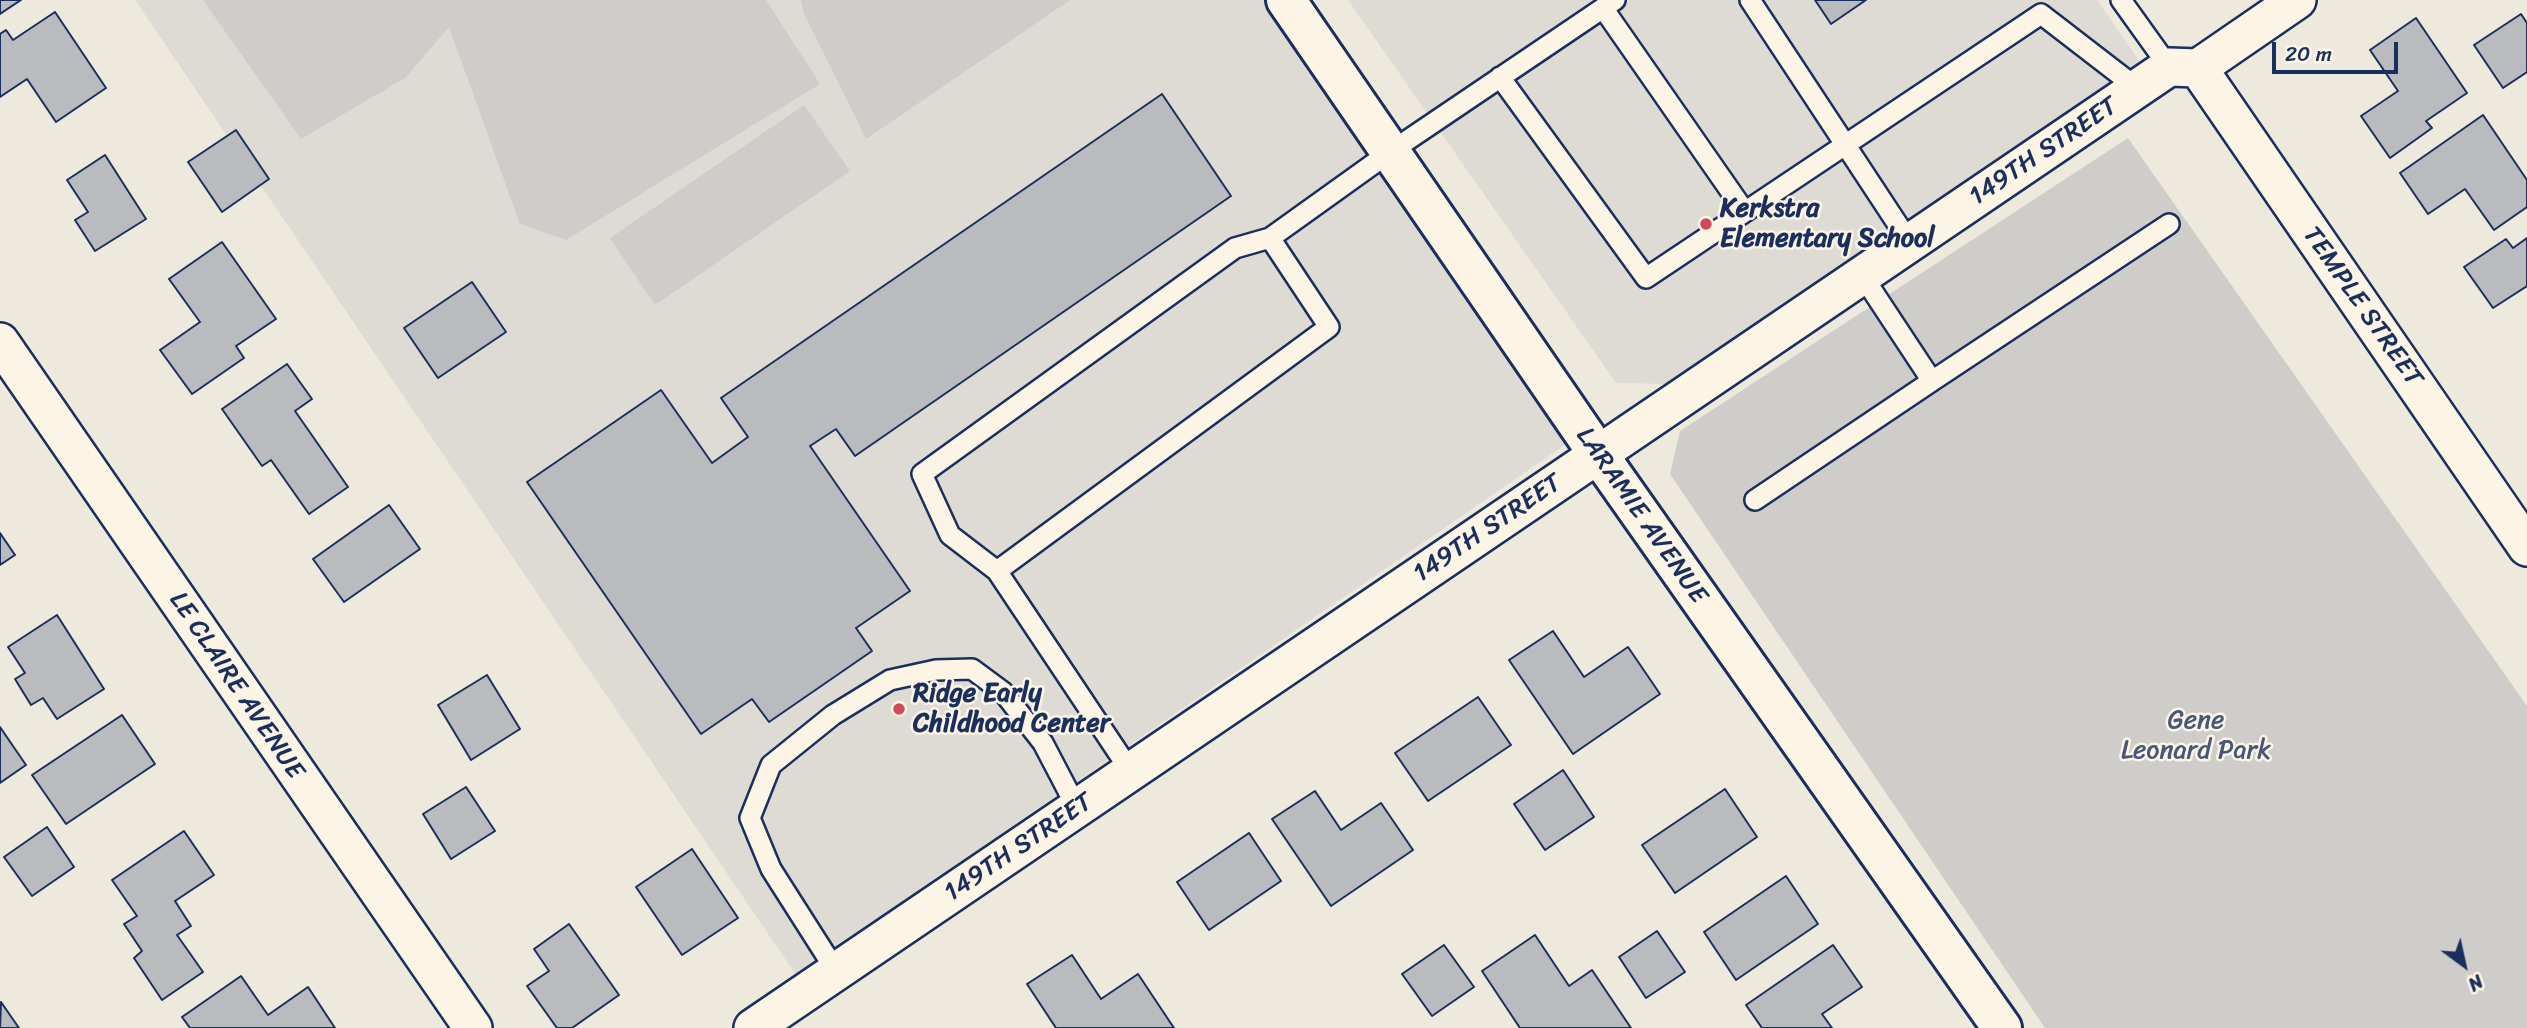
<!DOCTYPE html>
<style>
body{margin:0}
#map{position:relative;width:2527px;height:1028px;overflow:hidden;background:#eee9dd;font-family:Sriracha,sans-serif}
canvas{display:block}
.north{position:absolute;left:2429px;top:930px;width:70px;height:70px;-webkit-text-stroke:5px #fcf5e5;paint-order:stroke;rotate:147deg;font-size:19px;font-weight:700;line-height:28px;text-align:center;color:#1b2f5e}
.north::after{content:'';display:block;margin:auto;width:24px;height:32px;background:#1b2f5e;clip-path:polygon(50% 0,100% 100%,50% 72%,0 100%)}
.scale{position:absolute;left:2272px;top:42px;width:126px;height:32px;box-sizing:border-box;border:4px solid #1b2f5e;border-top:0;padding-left:9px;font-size:21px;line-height:24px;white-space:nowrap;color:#1b2f5e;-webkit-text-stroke:5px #fcf5e5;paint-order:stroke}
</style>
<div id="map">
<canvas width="2527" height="1028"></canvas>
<div class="north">N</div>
<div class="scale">20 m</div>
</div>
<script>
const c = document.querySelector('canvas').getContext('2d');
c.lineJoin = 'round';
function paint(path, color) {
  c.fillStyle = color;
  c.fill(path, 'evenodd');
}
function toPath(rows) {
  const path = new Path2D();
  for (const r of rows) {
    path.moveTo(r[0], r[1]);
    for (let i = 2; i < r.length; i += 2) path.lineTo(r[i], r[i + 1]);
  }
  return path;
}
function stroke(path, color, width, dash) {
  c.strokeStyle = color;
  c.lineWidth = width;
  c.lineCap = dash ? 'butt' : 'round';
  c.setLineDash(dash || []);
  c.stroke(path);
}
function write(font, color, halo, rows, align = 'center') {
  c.font = font + ' Sriracha,sans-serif';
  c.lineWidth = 5;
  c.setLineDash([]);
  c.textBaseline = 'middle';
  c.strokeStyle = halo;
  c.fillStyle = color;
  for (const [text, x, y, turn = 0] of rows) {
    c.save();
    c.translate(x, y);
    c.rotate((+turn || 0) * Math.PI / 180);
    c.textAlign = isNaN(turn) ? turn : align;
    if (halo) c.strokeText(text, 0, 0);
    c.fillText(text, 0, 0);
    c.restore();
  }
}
const built = toPath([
 [135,0,1266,0,1569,442,796,975],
 [1348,0,2097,0,2143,66,1670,384,1616,383]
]);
const green = toPath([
 [203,0,766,0,820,84,566,240,520,224,449,27,405,78,301,139],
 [801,0,1070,0,866,139,803,11],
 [804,105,850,171,655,305,610,238],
 [2128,138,2527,706,2527,1028,2045,1028,1670,474,1680,431]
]);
const building = toPath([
 [0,0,21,0,0,14,0,0],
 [1815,0,1866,0,1831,24,1815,0],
 [55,12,106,88,56,122,27,79,0,97,0,34,6,30,13,40,55,12],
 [2521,14,2527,23,2527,72,2503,88,2474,45,2521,14],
 [2416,18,2467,93,2426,121,2432,128,2390,158,2361,116,2398,91,2370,50,2416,18],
 [1162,94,1231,196,855,456,836,429,810,446,910,591,856,628,872,651,769,722,752,699,701,734,527,482,661,390,712,463,748,437,721,398,1162,94],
 [2483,115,2527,180,2527,207,2494,230,2465,189,2428,214,2400,173,2483,115],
 [236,130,269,179,222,212,188,162,236,130],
 [105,155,146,219,95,251,75,220,88,212,67,180,105,155],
 [2527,238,2527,286,2493,308,2464,267,2506,239,2513,248,2527,238],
 [222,242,276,319,236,346,244,358,192,394,160,350,200,322,169,279,222,242],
 [472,282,506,332,438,378,404,328,472,282],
 [287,364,312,399,295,411,348,487,309,514,271,460,262,466,222,409,287,364],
 [389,505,420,549,344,602,313,559,389,505],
 [0,533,15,555,0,565,0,533],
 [57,615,104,689,57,719,43,698,31,705,15,679,25,673,8,647,57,615],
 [1553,631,1584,677,1628,647,1660,694,1573,754,1509,660,1553,631],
 [487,675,520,729,471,760,438,705,487,675],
 [1478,697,1511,745,1428,801,1395,753,1478,697],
 [122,715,155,764,66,824,32,775,122,715],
 [0,727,26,765,0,783,0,727],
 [1563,770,1594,817,1545,850,1514,804,1563,770],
 [466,787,495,831,451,859,423,814,466,787],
 [1725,789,1757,837,1675,893,1642,845,1725,789],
 [1315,791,1341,830,1381,803,1413,850,1331,906,1272,819,1315,791],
 [47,827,74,867,32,896,4,857,47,827],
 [184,831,214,875,175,901,191,926,177,935,203,972,162,1000,134,958,142,951,124,924,137,916,112,880,184,831],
 [1249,833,1281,881,1209,930,1177,882,1249,833],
 [692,849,738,918,682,955,636,887,692,849],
 [1786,876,1818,924,1736,980,1704,932,1786,876],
 [569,924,619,995,572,1028,557,1028,527,986,549,971,534,949,569,924],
 [1657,931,1685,972,1646,998,1619,957,1657,931],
 [1535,935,1569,986,1592,970,1631,1028,1520,1028,1482,971,1535,935],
 [1444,945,1474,987,1432,1016,1402,974,1444,945],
 [1833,945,1862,987,1822,1014,1832,1028,1762,1028,1746,1005,1833,945],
 [1072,955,1101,999,1138,974,1174,1028,1056,1028,1027,984,1072,955],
 [241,976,268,1015,308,987,335,1028,190,1028,182,1017,241,976],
 [1,1002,19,1028,0,1028,1,1002]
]);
const lane = toPath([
 [1750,0,1910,243],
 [2121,0,2169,67],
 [1603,8,1745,212],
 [1500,77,1646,278,2041,14,2137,88],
 [1932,381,2169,224],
 [1755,500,1932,381,1862,275],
 [997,571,1329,327,1270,238,1390,152,1615,0],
 [1131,772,997,571,950,535,922,474,1235,248,1270,238],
 [836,971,771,869,750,818,771,765,833,715,890,680,936,670,972,669,1003,692,1043,743,1077,808]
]);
const street = toPath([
 [2198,68,2527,547],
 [0,342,473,1028],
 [753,1028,2169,67,2198,68,2297,0]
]);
const secondary = toPath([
 [1286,0,1598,454,2002,1028]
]);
const markers = [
 [1706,224,7,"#d1495b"],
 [899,709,7,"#d1495b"]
];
const streetNames = [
 ["149TH STREET",2044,152,-34],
 ["TEMPLE STREET",2362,307,55],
 ["LARAMIE AVENUE",1641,516,55],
 ["149TH STREET",1488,529,-34],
 ["LE CLAIRE AVENUE",236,686,56],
 ["149TH STREET",1019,848,-34]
];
const poiNames = [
 ["Kerkstra",1720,209],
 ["Elementary School",1720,239],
 ["Ridge Early",913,694],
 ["Childhood Center",913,724]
];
const parkNames = [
 ["Gene",2196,721],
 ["Leonard Park",2196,751]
];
paint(built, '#dedbd4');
paint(green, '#cfcdca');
paint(building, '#babbbe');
stroke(building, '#1b2f5e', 2);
stroke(lane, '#1b2f5e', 24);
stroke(street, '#1b2f5e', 42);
stroke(secondary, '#1b2f5e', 44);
stroke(lane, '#fcf5e5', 19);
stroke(street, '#fcf5e5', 37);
stroke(secondary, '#fcf5e5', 38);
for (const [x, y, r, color] of markers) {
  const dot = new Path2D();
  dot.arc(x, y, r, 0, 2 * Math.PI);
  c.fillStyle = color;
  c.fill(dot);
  stroke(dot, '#fcf5e5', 2.5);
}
write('26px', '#1b2f5e', '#fcf5e5', streetNames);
write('bold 26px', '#1b2f5e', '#fcf5e5', poiNames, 'left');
write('26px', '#485679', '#fcf5e5', parkNames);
</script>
